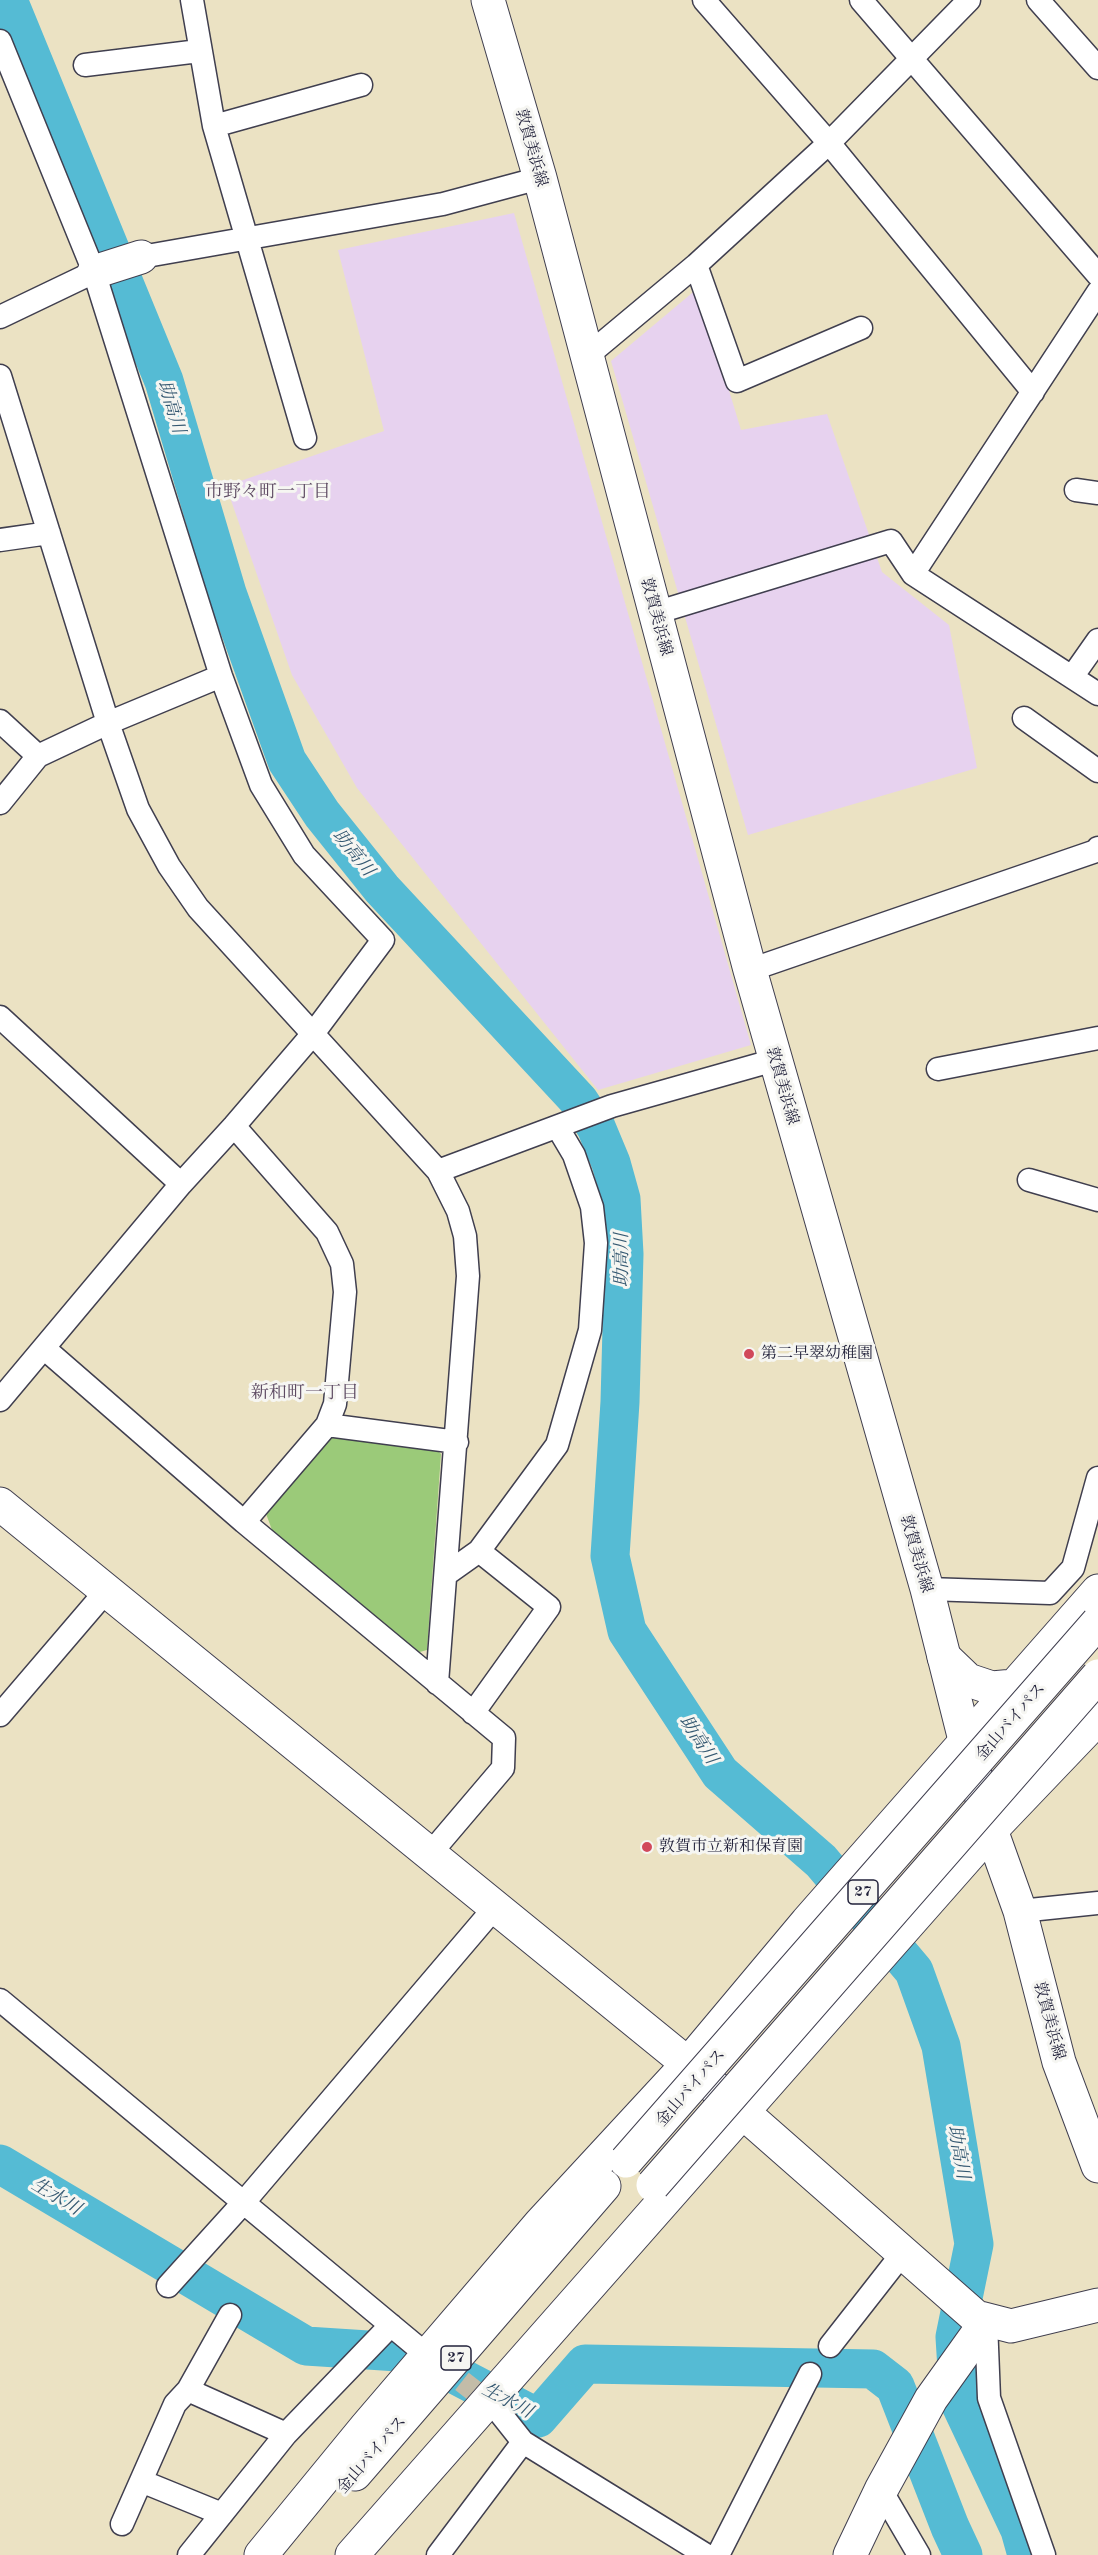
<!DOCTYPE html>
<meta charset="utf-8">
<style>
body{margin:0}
canvas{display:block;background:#ebe2c3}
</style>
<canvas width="1098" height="2555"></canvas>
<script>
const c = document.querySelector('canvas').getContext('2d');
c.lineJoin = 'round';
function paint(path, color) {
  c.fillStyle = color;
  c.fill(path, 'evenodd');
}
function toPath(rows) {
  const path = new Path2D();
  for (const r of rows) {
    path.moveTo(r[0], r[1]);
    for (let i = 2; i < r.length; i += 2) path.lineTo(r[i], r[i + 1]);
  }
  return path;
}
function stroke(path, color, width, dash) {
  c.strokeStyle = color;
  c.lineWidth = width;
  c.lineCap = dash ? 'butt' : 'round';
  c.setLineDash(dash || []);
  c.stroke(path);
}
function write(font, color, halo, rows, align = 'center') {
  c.font = font + ' "Old Standard TT","Noto Serif JP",serif';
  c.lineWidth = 6;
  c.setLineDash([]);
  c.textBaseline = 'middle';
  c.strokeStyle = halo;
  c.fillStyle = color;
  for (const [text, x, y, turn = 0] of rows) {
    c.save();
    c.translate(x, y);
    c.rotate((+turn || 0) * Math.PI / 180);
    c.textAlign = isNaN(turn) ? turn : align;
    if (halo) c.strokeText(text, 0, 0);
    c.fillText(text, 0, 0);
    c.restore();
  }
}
const built = toPath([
 [514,213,751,1045,598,1090,357,788,292,675,226,486,384,431,338,250],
 [698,288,741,430,827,414,882,572,949,625,977,768,748,835,611,361]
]);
const green = toPath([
 [333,1437,432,1445,441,1454,427,1650,416,1653,272,1530,265,1511,324,1442]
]);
const river = toPath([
 [8,0,164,381,227,593,287,761,322,814,382,889,579,1101,596,1127,611,1163,621,1199,624,1254,620,1402,610,1556,627,1631,720,1773,821,1861,914,1971,941,2046,974,2244,955,2337,959,2401,1020,2530,1027,2555],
 [0,2164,306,2346,414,2353,538,2418,585,2364,873,2369,895,2386,950,2527,963,2555]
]);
const streetTunnel = toPath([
 [436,2361,496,2408]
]);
const street = toPath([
 [192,0,214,126,305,438],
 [704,0,829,143,1033,392],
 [861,0,1098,275],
 [1038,0,1098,68],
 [0,41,94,272,221,676,261,785,304,855,383,940,312,1035,234,1126,181,1184,0,1400],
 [85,65,199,51],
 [214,126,361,85],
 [141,257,443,204,540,178],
 [696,265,737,381,861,328],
 [0,317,94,272],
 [587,356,696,265,829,143,969,0],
 [0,376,108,723,138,809,169,866,198,908,438,1171,458,1211,465,1236,468,1276,437,1683],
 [1076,490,1098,493],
 [0,540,49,533],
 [913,574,1098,292],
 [655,613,891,541,913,574,1098,694],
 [1072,677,1098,640],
 [1024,718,1098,771],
 [0,721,38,756],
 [0,803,38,756,108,723,221,676],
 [750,970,1096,851,1098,848],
 [0,1017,181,1184],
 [938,1069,1098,1038],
 [234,1126,327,1232,342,1264,345,1292,335,1404,327,1425,457,1442],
 [438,1171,612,1106,775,1060],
 [1029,1180,1098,1200],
 [45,1349,244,1522,504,1738,503,1768,429,1855],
 [244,1522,327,1425],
 [448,1573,479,1551,557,1445,590,1330,596,1243,592,1207,574,1155,558,1128],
 [927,1589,1050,1593,1073,1568,1098,1478],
 [473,1713,549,1607,479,1551],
 [0,1715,107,1590],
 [1020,1911,1098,1903],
 [0,2000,416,2346],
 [168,2286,244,2202,496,1906],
 [986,2322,989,2398,1044,2555],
 [830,2346,902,2254],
 [188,2390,286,2434],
 [496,2408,523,2442,706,2555],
 [141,2481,222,2514],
 [881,2490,919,2555],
 [122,2524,175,2404,188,2390,230,2315],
 [189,2555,286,2434,391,2325],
 [438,2555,523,2442],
 [718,2555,810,2374]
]);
const secondary = toPath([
 [488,0,540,178,750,970,927,1589,965,1740,991,1830,1020,1911,1059,2062,1098,2166],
 [94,272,141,257],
 [0,1504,688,2064,976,2317,1011,2326,1098,2305],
 [850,2555,881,2490,931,2399,986,2322]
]);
const highway = toPath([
 [944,1657,968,1680,992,1688,1014,1686],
 [355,2474,604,2186],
 [261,2555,366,2427,540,2224,688,2064,807,1922,1098,1591],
 [352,2555,991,1830,1098,1718]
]);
const highwayBridge = toPath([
 [626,2161,1098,1622],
 [653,2185,1098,1676]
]);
const markers = [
 [749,1354,6,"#d1495b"],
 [647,1847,6,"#d1495b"]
];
const shields = [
 [863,1892,30],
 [456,2358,30]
];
const shieldNames = [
 ["27",863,1892],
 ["27",456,2358]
];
const streetNames = [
 ["敦賀美浜線",531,148,74],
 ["敦賀美浜線",656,617,75],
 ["敦賀美浜線",782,1086,74],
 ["敦賀美浜線",916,1554,74],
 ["金山バイパス",1011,1722,-49],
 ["敦賀美浜線",1049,2021,75],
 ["金山バイパス",691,2088,-49],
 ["金山バイパス",372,2455,-49]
];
const poiNames = [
 ["第二早翠幼稚園",761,1354],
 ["敦賀市立新和保育園",659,1847]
];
const waterNames = [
 ["助高川",171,407,73],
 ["助高川",353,853,51],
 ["助高川",622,1260,-90],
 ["助高川",698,1740,57],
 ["助高川",958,2152,80],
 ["生水川",56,2197,31],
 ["生水川",507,2401,28]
];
const neighbourhoodNames = [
 ["市野々町一丁目",268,492],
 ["新和町一丁目",305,1393]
];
paint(built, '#e7d2ef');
paint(green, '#9bca79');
stroke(river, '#55bbd4', 39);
stroke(streetTunnel, '#c3bca8', 22, [22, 11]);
stroke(street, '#403f4f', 25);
stroke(secondary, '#403f4f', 35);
stroke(highway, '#403f4f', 35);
stroke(street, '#fff', 22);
stroke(secondary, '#fff', 33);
stroke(highway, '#fff', 33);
stroke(highwayBridge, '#403f4f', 35, []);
stroke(highwayBridge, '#fff', 33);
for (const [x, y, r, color] of markers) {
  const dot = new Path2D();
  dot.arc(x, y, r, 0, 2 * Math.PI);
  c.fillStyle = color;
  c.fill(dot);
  stroke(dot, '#f6f6f2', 2);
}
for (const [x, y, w] of shields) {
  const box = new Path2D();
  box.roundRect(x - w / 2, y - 12, w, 24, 4.5);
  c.fillStyle = '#f6f6f2';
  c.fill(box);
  stroke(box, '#22223b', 1.5);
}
write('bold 15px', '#22223b', null, shieldNames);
write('16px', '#22223b', '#f6f6f2', streetNames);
write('16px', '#22223b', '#f6f6f2', poiNames, 'left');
write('italic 18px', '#345871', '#f6f6f2', waterNames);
write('18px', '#5e4b63', '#f6f6f2', neighbourhoodNames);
</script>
